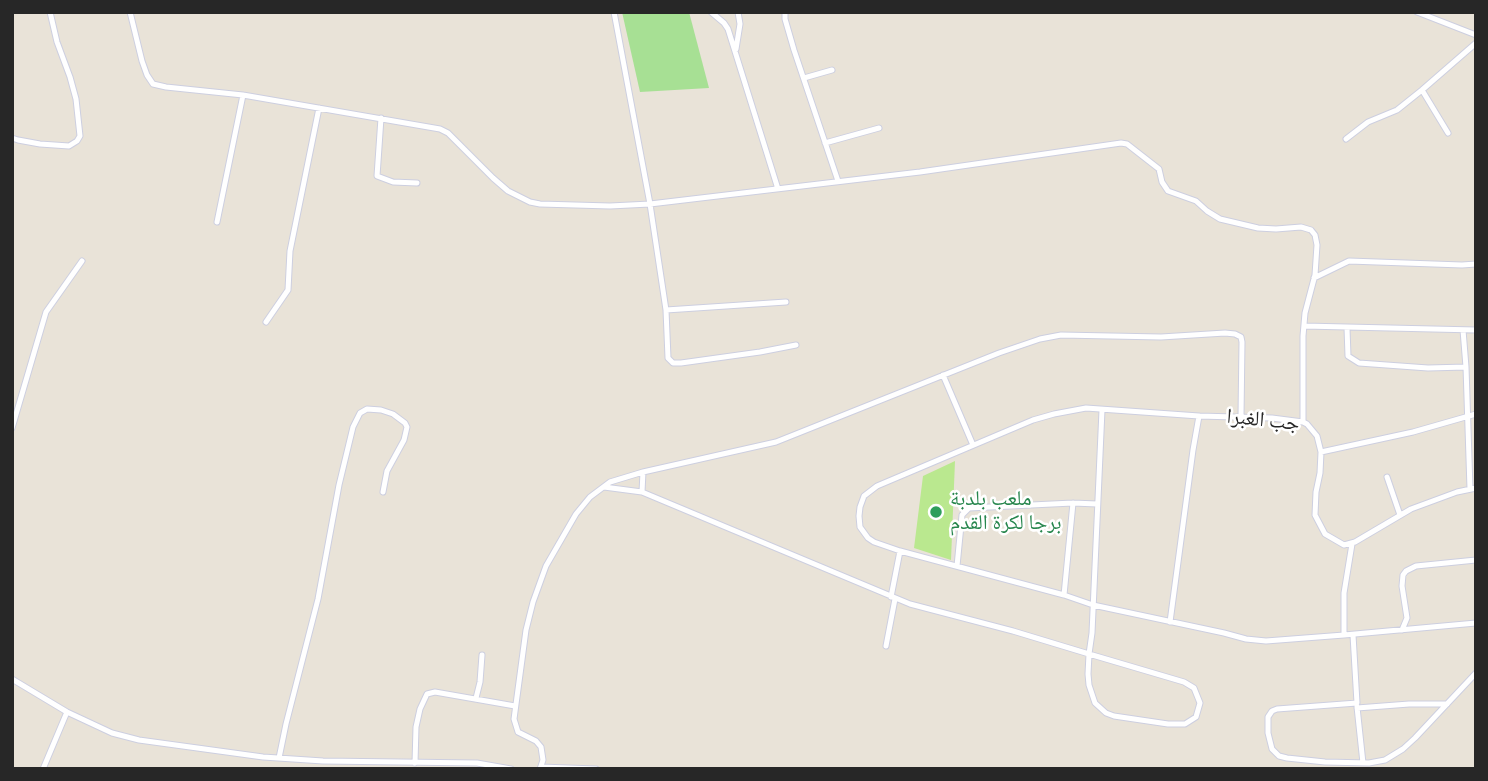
<!DOCTYPE html>
<meta charset="utf-8">
<style>
body{margin:0}
#map{position:relative;width:1488px;height:781px;overflow:hidden;background:#e9e3d8;font-family:"Roboto Condensed",sans-serif}
canvas{display:block}
.frame{position:absolute;inset:0;border:14px solid #272727;pointer-events:none}
</style>
<div id="map">
<canvas width="1488" height="781"></canvas>
<div class="frame"></div>
</div>
<script>
const c = document.querySelector('canvas').getContext('2d');
c.lineJoin = 'round';
function paint(path, color) {
  c.fillStyle = color;
  c.fill(path, 'evenodd');
}
function toPath(rows) {
  const path = new Path2D();
  for (const r of rows) {
    path.moveTo(r[0], r[1]);
    for (let i = 2; i < r.length; i += 2) path.lineTo(r[i], r[i + 1]);
  }
  return path;
}
function stroke(path, color, width, dash) {
  c.strokeStyle = color;
  c.lineWidth = width;
  c.lineCap = dash ? 'butt' : 'round';
  c.setLineDash(dash || []);
  c.stroke(path);
}
function write(font, color, halo, rows, align = 'center') {
  c.font = font + ' "Roboto Condensed","Noto Naskh Arabic",sans-serif';
  c.lineWidth = 5;
  c.setLineDash([]);
  c.textBaseline = 'middle';
  c.strokeStyle = halo;
  c.fillStyle = color;
  for (const [text, x, y, turn = 0] of rows) {
    c.save();
    c.translate(x, y);
    c.rotate((+turn || 0) * Math.PI / 180);
    c.textAlign = isNaN(turn) ? turn : align;
    if (halo) c.strokeText(text, 0, 0);
    c.fillText(text, 0, 0);
    c.restore();
  }
}
const green = toPath([
 [622,12,689,12,709,88,640,92]
]);
const pitch = toPath([
 [955,461,951,560,914,548,923,476]
]);
const street = toPath([
 [130,12,142,61,147,75,153,84,166,87,243,95,440,129,448,133,493,178,508,191,530,202,540,204,610,206,650,204,920,172,1121,143,1127,144,1159,169,1162,182,1168,191,1196,201,1207,211,1220,219,1258,228,1276,229,1301,227,1311,230,1315,235,1317,245,1315,275,1305,313,1303,336,1303,422],
 [614,12,650,204,666,310,668,358,673,363,681,363,760,352,796,345],
 [711,12,724,23,728,29,778,189],
 [785,12,785,19,794,50,838,181],
 [1417,12,1476,35],
 [736,49,740,24,738,12],
 [804,78,832,70],
 [1422,90,1448,133],
 [381,118,377,176,393,182,417,183],
 [12,138,18,140,40,144,69,146,77,141,80,136,76,99,70,77,57,42,50,12],
 [1346,139,1368,122,1397,110,1422,90,1476,43],
 [825,143,879,128],
 [217,222,243,95],
 [1314,278,1349,261,1462,265,1476,264],
 [666,310,786,302],
 [266,322,288,290,290,251,319,108],
 [1304,326,1476,330],
 [1347,328,1348,356,1359,363,1428,368,1466,367],
 [1463,330,1466,367,1470,489],
 [943,375,973,445],
 [12,428,46,312,82,261],
 [1321,452,1413,432,1476,414],
 [1387,477,1400,515],
 [604,487,642,492,910,604,1013,631,1089,654,1184,682,1194,688,1200,703,1196,717,1185,724,1168,724,1114,716,1106,713,1095,703,1089,685,1088,674,1089,654,1092,633,1102,410],
 [1476,488,1457,492,1411,509,1355,542,1344,545,1325,534,1315,515,1316,492,1320,473,1321,452,1317,436,1307,424,1303,422,1272,418,1199,416,1086,408,1054,414,1033,420,877,486,864,496,860,507,859,516,860,527,868,538,874,542,900,551,1064,595,1093,605,1224,633,1246,639,1266,641,1344,635,1476,623],
 [642,492,643,472],
 [957,566,962,515,969,508,1073,503,1097,504],
 [1064,595,1073,503],
 [891,597,900,551],
 [1170,622,1193,450,1199,416],
 [1402,630,1407,618,1402,586,1403,575,1406,571,1416,566,1476,560],
 [1344,635,1344,593,1352,544],
 [1353,635,1357,703,1277,709,1272,711,1268,717,1268,733,1272,749,1279,756,1287,758,1325,762,1369,763,1385,760,1403,749,1415,738,1476,673],
 [886,646,895,599],
 [12,679,67,712,112,733,139,740,263,757,323,761,477,763,511,769],
 [476,698,480,682,482,655],
 [1357,707,1363,763],
 [1357,708,1409,704,1447,704],
 [279,758,286,724,318,599,339,485,353,427,360,413,367,409,381,410,393,414,405,423,407,427,404,440,387,471,383,492],
 [415,763,416,727,420,709,427,694,435,692,515,706],
 [541,767,596,769],
 [43,769,67,712],
 [540,769,543,760,541,747,536,741,518,732,514,719,526,630,533,602,546,566,576,514,590,497,610,482,643,472,776,442,999,353,1040,339,1061,335,1161,337,1225,333,1235,334,1241,337,1242,342,1241,416]
]);
const markers = [
 [936,512,7,"#2e9e5b"]
];
const streetNames = [
 ["جب الغبرا",1263,421,6]
];
const leisureNames = [
 ["ملعب بلدبة",950,500],
 ["برجا لكرة القدم",950,524]
];
paint(green, '#a7e094');
paint(pitch, '#bae88f');
stroke(street, '#cdcfe0', 7);
stroke(street, '#fff', 5);
for (const [x, y, r, color] of markers) {
  const dot = new Path2D();
  dot.arc(x, y, r, 0, 2 * Math.PI);
  c.fillStyle = color;
  c.fill(dot);
  stroke(dot, '#fff', 2.5);
}
write('21px', '#272727', '#fff', streetNames);
write('21px', '#27864d', '#fff', leisureNames, 'left');
</script>
